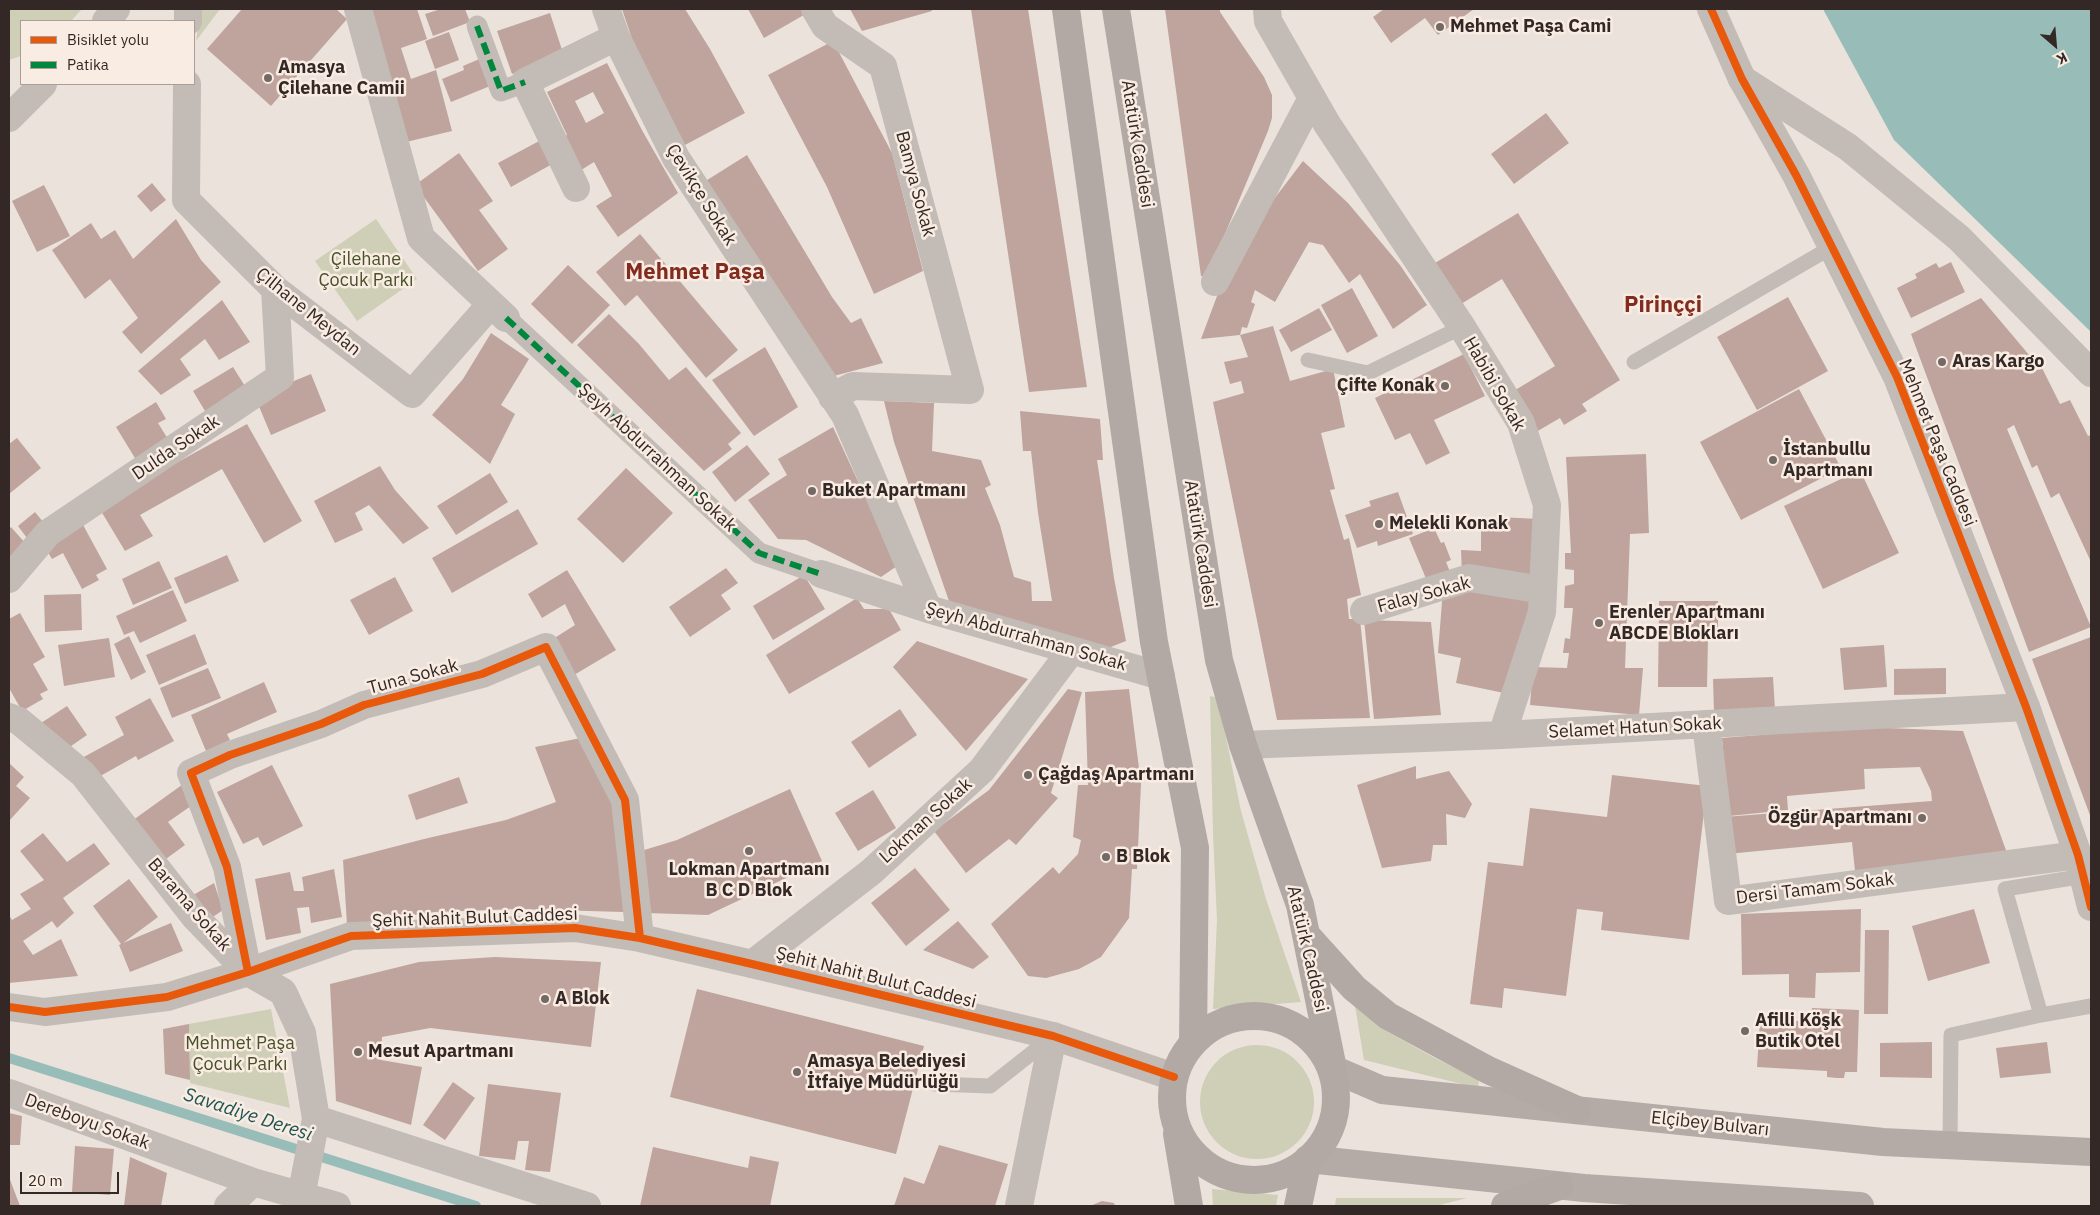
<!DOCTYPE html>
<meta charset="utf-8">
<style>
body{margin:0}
#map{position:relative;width:2100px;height:1215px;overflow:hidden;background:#ebe2dc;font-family:"IBM Plex Sans",sans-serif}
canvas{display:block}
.frame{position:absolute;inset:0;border:10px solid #332825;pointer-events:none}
.legend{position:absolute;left:20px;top:20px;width:175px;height:65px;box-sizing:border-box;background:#f9ece2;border:1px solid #aa9e96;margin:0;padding:6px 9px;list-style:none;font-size:15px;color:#332825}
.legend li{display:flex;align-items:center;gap:10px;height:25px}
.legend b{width:25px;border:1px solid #aa9e96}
.north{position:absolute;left:2030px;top:20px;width:50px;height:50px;-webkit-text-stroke:4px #f9ece2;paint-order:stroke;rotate:153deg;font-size:14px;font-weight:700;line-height:20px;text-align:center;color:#332825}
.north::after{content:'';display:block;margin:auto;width:18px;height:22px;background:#332825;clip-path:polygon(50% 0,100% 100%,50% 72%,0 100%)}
.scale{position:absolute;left:20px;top:1172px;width:99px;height:22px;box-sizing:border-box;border:2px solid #332825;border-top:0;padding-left:6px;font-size:15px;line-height:18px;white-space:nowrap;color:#332825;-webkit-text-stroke:4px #f9ece2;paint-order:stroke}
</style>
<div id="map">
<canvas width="2100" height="1215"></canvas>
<div class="frame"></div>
<ul class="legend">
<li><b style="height:6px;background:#e8590c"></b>Bisiklet yolu</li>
<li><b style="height:6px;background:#00873e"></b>Patika</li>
</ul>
<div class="north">K</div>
<div class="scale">20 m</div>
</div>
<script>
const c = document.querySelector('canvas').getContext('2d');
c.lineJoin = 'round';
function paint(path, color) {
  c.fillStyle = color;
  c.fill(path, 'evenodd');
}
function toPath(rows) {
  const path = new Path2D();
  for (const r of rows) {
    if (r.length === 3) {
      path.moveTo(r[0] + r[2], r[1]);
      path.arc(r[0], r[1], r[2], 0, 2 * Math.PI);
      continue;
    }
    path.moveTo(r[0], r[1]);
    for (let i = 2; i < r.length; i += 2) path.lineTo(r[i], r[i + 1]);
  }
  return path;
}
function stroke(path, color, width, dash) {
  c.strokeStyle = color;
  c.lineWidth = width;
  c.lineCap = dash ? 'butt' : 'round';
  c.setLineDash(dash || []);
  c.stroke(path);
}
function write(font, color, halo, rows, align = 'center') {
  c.font = font + ' "IBM Plex Sans",sans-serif';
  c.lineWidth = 5;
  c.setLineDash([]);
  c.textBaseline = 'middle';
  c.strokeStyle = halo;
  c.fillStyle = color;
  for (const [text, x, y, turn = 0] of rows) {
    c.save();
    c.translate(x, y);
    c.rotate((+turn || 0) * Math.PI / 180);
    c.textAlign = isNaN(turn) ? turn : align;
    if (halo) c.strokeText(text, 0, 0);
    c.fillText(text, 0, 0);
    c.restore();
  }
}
const green = toPath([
 [9,9,82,9,71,21,21,21,21,56,9,60],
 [201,9,220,9,196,41],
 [376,219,417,279,357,321,315,261],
 [1210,696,1218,698,1241,811,1266,899,1301,1002,1213,1009,1217,920,1213,834],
 [1355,1006,1388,1032,1433,1057,1479,1080,1478,1088,1364,1060],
 [271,1009,290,1108,190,1083,189,1024],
 [1257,1102,57],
 [1212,1189,1278,1195,1276,1206,1213,1206],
 [1336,1198,1467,1198,1436,1206,1335,1206]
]);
const water = toPath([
 [1823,9,2091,9,2091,332,1894,140]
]);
const stream = toPath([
 [9,1058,476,1206]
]);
const building = toPath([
 [242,9,336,9,347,19,271,106,207,49],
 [362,9,417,9,427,39,401,48,411,79,436,70,452,131,398,144],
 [441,9,465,9,470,22,433,36,425,14],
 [622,9,685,9,710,49,745,113,685,145,635,48],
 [748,9,807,9,809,12,764,38],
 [850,9,931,9,932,11,862,31],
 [971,9,1028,9,1087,387,1029,392],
 [1165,9,1220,9,1220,12,1264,77,1272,95,1272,118,1268,131,1207,277,1201,276],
 [1384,9,1474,9,1438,35,1425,18,1391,43,1373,17],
 [550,13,564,56,512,74,497,31],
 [449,32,459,60,435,69,425,41],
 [833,41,892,153,923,271,874,294,827,187,768,75],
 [484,57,495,84,451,102,442,79,464,70,463,66],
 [607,63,643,132,678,193,618,237,596,206,612,196,594,162,578,172,559,140,567,135,547,92],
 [593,92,604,113,586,123,575,101],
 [1546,113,1569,143,1514,184,1491,154],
 [541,140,554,163,511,187,498,163],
 [459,153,493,201,479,210,508,249,478,271,415,185],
 [747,155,832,297,851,323,861,318,883,363,826,378,704,182],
 [1303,161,1348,203,1400,265,1427,305,1393,329,1360,274,1349,283,1323,245,1309,242,1275,302,1255,290,1251,302,1255,304,1247,328,1242,327,1240,335,1201,339,1226,272,1255,224],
 [152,183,166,200,151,212,137,196],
 [44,185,70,236,37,252,12,201],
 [1518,213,1620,380,1582,404,1587,411,1564,425,1560,418,1536,432,1512,392,1555,366,1502,279,1461,304,1435,263],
 [176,219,201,260,221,282,141,354,122,332,138,318,110,279,85,299,52,250,91,223,101,239,115,230,133,259],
 [640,234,738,350,706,378,637,295,625,306,596,272],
 [1951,262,1965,292,1911,318,1897,288,1917,278,1915,274,1936,263,1939,268],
 [568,265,610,305,572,344,531,304],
 [1352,288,1378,336,1347,353,1321,305],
 [1788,297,1828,371,1757,410,1717,337],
 [1981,298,2030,356,2034,371,2042,368,2060,404,2070,400,2088,436,2091,435,2091,562,2059,493,2051,498,2037,465,2032,468,2014,425,2007,429,2091,627,2029,652,1911,334],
 [222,300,250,342,219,360,205,339,180,359,191,375,161,395,138,371],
 [1319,308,1332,330,1291,352,1279,330],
 [609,314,639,344,669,380,686,367,741,433,728,444,732,449,704,471,577,345],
 [1273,326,1290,381,1333,369,1345,427,1321,433,1335,489,1330,490,1344,540,1349,538,1361,595,1347,599,1349,619,1360,619,1370,718,1277,720,1213,402,1244,393,1241,381,1230,384,1224,362,1248,357,1240,335],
 [491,333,529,359,501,405,515,414,490,464,432,415,463,379],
 [765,347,798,407,754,436,712,380],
 [1464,354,1485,396,1434,420,1450,453,1426,465,1410,433,1395,440,1375,398],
 [233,367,248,391,208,416,193,391],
 [311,374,326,411,271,435,255,397],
 [1799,389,1841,468,1741,520,1700,442],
 [884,401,934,403,932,451,981,460,991,485,985,488,1000,525,1014,577,1031,582,1032,601,1052,601,1038,513,1031,451,1023,451,1020,411,1100,419,1103,460,1097,460,1099,473,1114,578,1126,641,1103,650,949,601,894,442],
 [156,402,166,419,158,423,171,444,138,463,116,427],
 [247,424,302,521,264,543,222,469,140,515,153,536,125,551,98,506],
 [833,427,897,566,881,577,806,540,778,539,748,500,787,475,778,459],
 [17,438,41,468,9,494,9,444],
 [747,445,770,474,735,502,712,472],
 [1646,454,1649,533,1630,534,1625,668,1643,668,1639,715,1530,705,1533,667,1567,668,1569,653,1563,653,1565,638,1570,639,1573,608,1564,608,1565,586,1574,584,1574,570,1565,569,1565,553,1571,553,1566,457],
 [380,466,395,490,429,528,403,544,369,505,355,513,363,530,335,543,314,501],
 [626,468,673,513,623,563,577,519],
 [1860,470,1899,553,1823,589,1784,506],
 [490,473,508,502,456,535,437,506],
 [1398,492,1413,534,1378,546,1377,541,1357,548,1345,515,1371,506,1369,501],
 [518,509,538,544,452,593,432,558],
 [35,512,48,528,30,542,18,526],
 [1498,517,1539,519,1535,579,1462,574,1461,550,1481,551,1481,530,1498,530],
 [82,523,107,569,96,575,99,580,82,589,63,553,52,559,43,544],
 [11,527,26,544,9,558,9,529],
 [1434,528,1441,543,1444,542,1451,560,1446,562,1453,579,1430,588,1409,538],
 [227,555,239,581,185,604,174,578],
 [159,561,172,588,133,605,122,579],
 [726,568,738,583,721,595,731,609,690,637,669,607],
 [567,570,616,650,574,675,553,639,575,625,565,604,542,618,528,594],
 [804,575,825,609,773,640,753,606],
 [395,577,413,611,369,635,350,600],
 [1443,589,1535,597,1504,693,1456,683,1461,658,1438,653],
 [173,590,187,621,140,643,134,631,124,635,116,616],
 [81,594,82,630,45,632,44,595],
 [857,598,864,609,889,609,901,630,789,694,766,655],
 [1659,601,1718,601,1718,637,1708,638,1707,687,1658,687],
 [20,613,45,657,33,664,48,690,40,694,43,699,22,711,9,688,9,619],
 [1364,620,1431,622,1441,715,1374,719],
 [195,634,207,664,159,685,146,655],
 [129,636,146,672,131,680,114,644],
 [2091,637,2091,818,2032,659],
 [109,638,115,677,64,686,58,645],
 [917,641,1028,679,966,751,893,667],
 [1884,645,1887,687,1844,690,1840,648],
 [208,668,221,698,172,718,160,688],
 [1946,668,1946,694,1894,695,1894,669],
 [1773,677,1775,710,1714,712,1713,679],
 [264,682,277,712,227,734,230,740,206,751,191,715],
 [1068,689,1082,692,1051,793,1058,798,1016,845,1009,839,966,873,934,831,989,790],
 [1129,689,1141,784,1137,869,1132,869,1129,918,1101,957,1092,962,1079,969,1046,978,1028,976,991,924,1053,867,1059,874,1078,854,1081,840,1073,837,1078,785,1088,785,1085,692],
 [150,698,174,741,138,760,136,756,95,779,82,758,124,735,115,717],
 [67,706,87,735,61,753,41,723],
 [900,709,917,735,869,768,851,742],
 [1861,727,1963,731,2007,853,1855,871,1852,842,1727,854,1724,817,1932,801,1931,791,1920,767,1864,769,1865,789,1787,796,1788,810,1729,816,1722,738],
 [581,738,619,811,624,912,516,909,435,912,347,925,343,860,424,839,506,820,556,802,535,747],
 [9,763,24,777,16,786,30,798,9,821],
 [272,765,303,826,263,846,258,837,243,844,217,792],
 [1416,766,1416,779,1449,771,1472,804,1465,818,1446,814,1447,845,1433,845,1431,861,1382,868,1357,785],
 [1612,775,1707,786,1689,940,1601,930,1603,912,1577,909,1566,996,1504,988,1502,1008,1470,1004,1488,862,1523,866,1530,808,1607,817],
 [459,777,468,803,416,820,408,795],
 [186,782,198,801,168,822,185,845,159,864,129,823],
 [790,789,822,861,708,915,646,913,641,851,677,840],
 [873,790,896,828,858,851,835,813],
 [43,833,67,862,94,843,110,864,63,898,74,913,57,928,52,921,23,941,33,955,61,939,78,976,9,983,9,915,12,920,31,909,20,894,44,880,20,851],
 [915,868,950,910,906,946,871,903],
 [334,869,342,917,311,923,309,907,297,908,301,933,266,940,255,879,290,872,294,891,304,891,302,877],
 [129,879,158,917,123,943,171,923,183,951,130,972,119,945,121,944,93,906],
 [214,883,223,910,207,921,188,898],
 [1861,909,1860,972,1816,973,1815,998,1789,997,1789,974,1742,975,1741,914],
 [1974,909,1990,963,1928,981,1912,926],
 [958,921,989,957,973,969,923,950],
 [1865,930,1889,930,1888,1014,1864,1014],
 [495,957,601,962,591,1047,430,1028,382,1037,381,1060,422,1067,411,1125,336,1101,330,984,419,962],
 [697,989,924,1046,896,1154,670,1097],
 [1812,1008,1859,1010,1857,1072,1845,1072,1844,1078,1837,1078,1827,1077,1827,1071,1757,1067,1760,1021,1811,1021],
 [189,1024,190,1080,165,1074,163,1029],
 [1932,1042,1932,1078,1880,1077,1880,1043],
 [2047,1042,2051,1073,2000,1078,1996,1048],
 [453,1082,475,1098,445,1140,423,1125],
 [488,1084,561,1093,550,1172,525,1170,529,1141,518,1141,515,1160,479,1156],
 [9,1113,22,1116,20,1145,9,1145],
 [939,1145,1008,1164,995,1206,894,1206,904,1177,924,1184],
 [75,1146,114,1149,110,1195,72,1192],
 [653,1147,748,1168,750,1156,779,1162,770,1206,640,1206],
 [130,1157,167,1173,161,1206,124,1206],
 [9,1177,20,1206,9,1206],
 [1102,1201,1114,1203,1115,1206,1090,1206]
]);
const service = toPath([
 [1308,360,1368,373,1462,327],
 [1634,362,1832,247],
 [2041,1015,2091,1006],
 [934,1084,990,1086,1051,1038],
 [1950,1144,1951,1035,2041,1015,2005,889,2084,876]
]);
const pedestrian = toPath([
 [477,26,501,91,525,82],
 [506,318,759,553,821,574]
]);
const minor = toPath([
 [358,9,421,238,506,318],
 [606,9,616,37,676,158,845,415,928,609],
 [815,9,825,26,883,66,970,390,853,386,832,397],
 [1267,9,1268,21,1327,124,1462,327,1521,423,1547,505,1542,612,1502,735],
 [188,21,188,9],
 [1742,79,1848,147,1959,238,2091,373],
 [187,84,186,200,275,289,412,394,491,304],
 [576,188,525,82,616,37],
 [1215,282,1312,98],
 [821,574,928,609,1161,676],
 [9,579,48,533,280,377,275,289],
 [1364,611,1469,578,1543,590],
 [9,717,19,721,83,774,194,916,248,972,283,992,302,1033,316,1119,301,1197],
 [1706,724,1728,901,2078,855],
 [1243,745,1502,735,2026,707],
 [752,964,871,872,982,770,1071,651],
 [248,972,227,867,191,773,230,755,321,724,364,705,482,674,546,647,625,800,640,938],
 [9,1093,253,1182,337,1206],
 [316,1119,587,1206],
 [228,1206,253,1182],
 [1019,1206,1053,1036]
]);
const tertiary = toPath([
 [1711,9,1742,79,1796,175,1897,377,2026,707,2078,855,2091,907],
 [106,21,116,9],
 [9,118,43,84],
 [9,1007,45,1012,167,997,248,972,351,936,575,928,640,938,752,964,1053,1036,1174,1077]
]);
const secondary = toPath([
 [1333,1069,1382,1090,1883,1142,2091,1152],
 [1308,1159,1584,1188,1860,1206]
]);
const primary = toPath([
 [1066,9,1154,642,1195,848,1193,1042],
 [1116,9,1219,660,1243,745,1300,905,1333,1069],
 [1307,936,1354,988,1388,1016,1488,1070,1577,1110],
 [1254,1098,82],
 [1177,1134,1189,1206],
 [1298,1206,1308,1159],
 [1505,1206,1559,1186]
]);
const quiet = toPath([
 [477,26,501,91,525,82],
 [506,318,759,553,821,574]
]);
const cycleway = toPath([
 [1711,9,1742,79,1796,175,1897,377,2026,707,2078,855,2091,907],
 [248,972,227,867,191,773,230,755,321,724,364,705,482,674,546,647,625,800,640,938],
 [9,1007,45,1012,167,997,248,972,351,936,575,928,640,938,752,964,1053,1036,1174,1077]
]);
const markers = [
 [1440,27,5,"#736965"],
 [268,78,5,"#736965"],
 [1942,362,5,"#736965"],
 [1445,386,5,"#736965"],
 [1773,460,5,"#736965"],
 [812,491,5,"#736965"],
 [1379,524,5,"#736965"],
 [1599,623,5,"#736965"],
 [1028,775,5,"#736965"],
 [1922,818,5,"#736965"],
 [749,851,5,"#736965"],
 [1106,857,5,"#736965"],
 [545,999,5,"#736965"],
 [1745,1031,5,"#736965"],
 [358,1052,5,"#736965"],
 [797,1072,5,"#736965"]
];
const poiNames = [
 ["Mehmet Paşa Cami",1450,27],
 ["Amasya",278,68],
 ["Çilehane Camii",278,89],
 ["Aras Kargo",1952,362],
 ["Çifte Konak",1435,386,"right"],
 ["İstanbullu",1783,450],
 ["Apartmanı",1783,471],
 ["Buket Apartmanı",822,491],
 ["Melekli Konak",1389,524],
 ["Erenler Apartmanı",1609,613],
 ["ABCDE Blokları",1609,634],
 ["Çağdaş Apartmanı",1038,775],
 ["Özgür Apartmanı",1912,818,"right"],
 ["B Blok",1116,857],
 ["Lokman Apartmanı",749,870,"center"],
 ["B C D Blok",749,891,"center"],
 ["A Blok",555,999],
 ["Afilli Köşk",1755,1021],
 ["Butik Otel",1755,1042],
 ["Mesut Apartmanı",368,1052],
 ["Amasya Belediyesi",807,1062],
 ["İtfaiye Müdürlüğü",807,1083]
];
const streetNames = [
 ["Atatürk Caddesi",1137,144,81],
 ["Bamya Sokak",915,184,75],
 ["Çevikçe Sokak",701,195,58],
 ["Çilhane Meydan",308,312,39],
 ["Habibi Sokak",1494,384,60],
 ["Mehmet Paşa Caddesi",1937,443,68],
 ["Dulda Sokak",176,448,-34],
 ["Şeyh Abdurrahman Sokak",657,458,43],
 ["Atatürk Caddesi",1200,544,81],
 ["Falay Sokak",1424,595,-15],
 ["Şeyh Abdurrahman Sokak",1026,637,16],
 ["Tuna Sokak",413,677,-15],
 ["Selamet Hatun Sokak",1635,728,-3],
 ["Lokman Sokak",926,821,-42],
 ["Dersi Tamam Sokak",1815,889,-7],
 ["Barama Sokak",189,905,49],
 ["Şehit Nahit Bulut Caddesi",475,918,-2],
 ["Atatürk Caddesi",1307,949,77],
 ["Şehit Nahit Bulut Caddesi",876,978,14],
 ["Dereboyu Sokak",87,1122,20],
 ["Elçibey Bulvarı",1710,1124,6]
];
const parkNames = [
 ["Çilehane",366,260],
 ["Çocuk Parkı",366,281],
 ["Mehmet Paşa",240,1044],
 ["Çocuk Parkı",240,1065]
];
const waterNames = [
 ["Savadiye Deresi",248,1115,18]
];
const districtNames = [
 ["Mehmet Paşa",695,273],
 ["Pirinççi",1663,306]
];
paint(green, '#cecfb6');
paint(water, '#98bdb9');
stroke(stream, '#98bdb9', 10);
paint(building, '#bea49d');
stroke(service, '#c3bbb6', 15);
stroke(pedestrian, '#c3bbb6', 21);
stroke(minor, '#c3bbb6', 28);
stroke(tertiary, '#c3bbb6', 28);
stroke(secondary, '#b4aba6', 28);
stroke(primary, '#b2a9a5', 28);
stroke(quiet, '#00873e', 6, [12, 6]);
stroke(cycleway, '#e8590c', 8);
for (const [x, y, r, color] of markers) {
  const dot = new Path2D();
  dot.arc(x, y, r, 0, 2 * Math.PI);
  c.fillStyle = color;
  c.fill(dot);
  stroke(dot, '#f9ece2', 2);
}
write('bold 18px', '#332825', '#f9ece2', poiNames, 'left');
write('18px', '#332825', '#f9ece2', streetNames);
write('18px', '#475129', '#f9ece2', parkNames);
write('italic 19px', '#1b5452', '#f9ece2', waterNames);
write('bold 22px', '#822b1e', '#f9ece2', districtNames);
</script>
